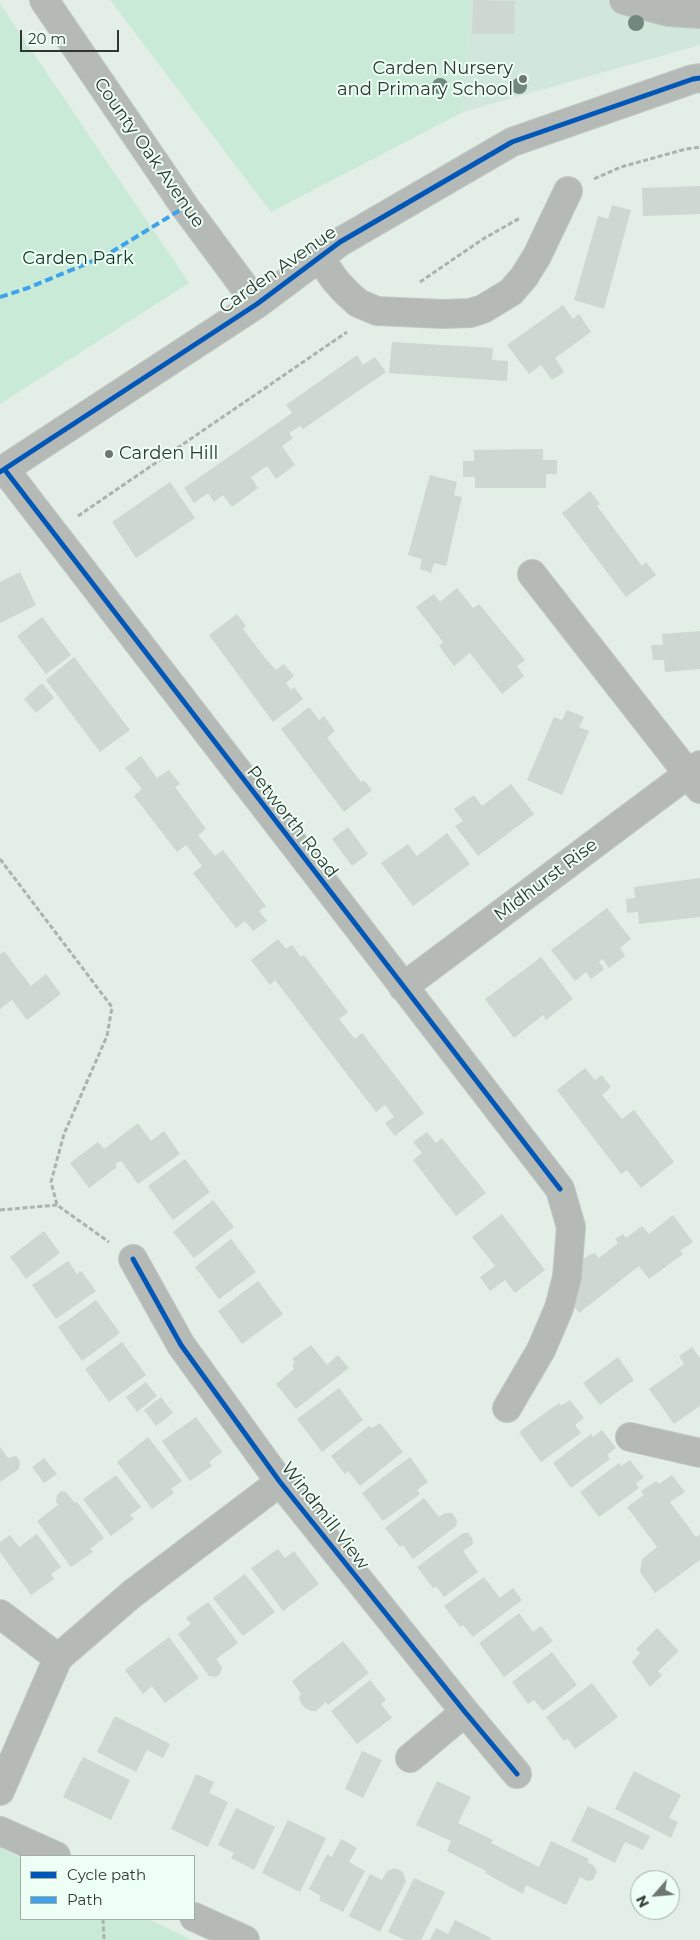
<!DOCTYPE html>
<style>
body{margin:0}
#map{position:relative;width:700px;height:1940px;overflow:hidden;background:#e3eee7;font-family:Montserrat,sans-serif}
canvas{display:block}
.legend{position:absolute;left:20px;top:1855px;width:175px;height:65px;box-sizing:border-box;background:#eefff5;border:1px solid #a2afa7;margin:0;padding:6px 9px;list-style:none;font-size:15px;color:#2f3732}
.legend li{display:flex;align-items:center;gap:10px;height:25px}
.legend b{width:25px;border:1px solid #a2afa7}
.north{position:absolute;left:630px;top:1870px;width:50px;height:50px;box-sizing:border-box;background:#eefff5;border:1px solid #a2afa7;border-radius:50%;rotate:243deg;font-size:14px;font-weight:700;line-height:20px;text-align:center;color:#2f3732}
.north::after{content:'';display:block;margin:auto;width:18px;height:22px;background:#6e7771;clip-path:polygon(50% 0,100% 100%,50% 72%,0 100%)}
.scale{position:absolute;left:20px;top:30px;width:99px;height:22px;box-sizing:border-box;border:2px solid #2f3732;border-top:0;padding-left:6px;font-size:15px;line-height:18px;white-space:nowrap;color:#2f3732;-webkit-text-stroke:4px #eefff5;paint-order:stroke}
</style>
<div id="map">
<canvas width="700" height="1940"></canvas>
<ul class="legend">
<li><b style="height:6px;background:#0057b8"></b>Cycle path</li>
<li><b style="height:6px;background:#3ea3eb"></b>Path</li>
</ul>
<div class="north">N</div>
<div class="scale">20 m</div>
</div>
<script>
const c = document.querySelector('canvas').getContext('2d');
c.lineJoin = 'round';
function paint(path, color) {
  c.fillStyle = color;
  c.fill(path, 'evenodd');
}
function toPath(rows) {
  const path = new Path2D();
  for (const r of rows) {
    path.moveTo(r[0], r[1]);
    for (let i = 2; i < r.length; i += 2) path.lineTo(r[i], r[i + 1]);
  }
  return path;
}
function stroke(path, color, width, dash) {
  c.strokeStyle = color;
  c.lineWidth = width;
  c.lineCap = dash ? 'butt' : 'round';
  c.setLineDash(dash || []);
  c.stroke(path);
}
function write(font, color, halo, rows, align = 'center') {
  c.font = font + ' Montserrat,sans-serif';
  c.lineWidth = 4;
  c.setLineDash([]);
  c.textBaseline = 'middle';
  c.strokeStyle = halo;
  c.fillStyle = color;
  for (const [text, x, y, turn = 0] of rows) {
    c.save();
    c.translate(x, y);
    c.rotate((+turn || 0) * Math.PI / 180);
    c.textAlign = isNaN(turn) ? turn : align;
    if (halo) c.strokeText(text, 0, 0);
    c.fillText(text, 0, 0);
    c.restore();
  }
}
const built = toPath([
 [470,0,700,0,700,45,463,112]
]);
const green = toPath([
 [110,0,470,0,463,112,271,212],
 [0,4,189,283,0,404],
 [0,1848,21,1858,21,1919,148,1919,192,1940,0,1940]
]);
const building = toPath([
 [473,0,515,1,514,34,472,34],
 [700,186,700,214,643,216,642,188],
 [612,205,631,210,604,309,574,300,598,216,608,219],
 [563,305,573,319,579,314,591,332,555,358,564,372,552,380,541,365,529,374,507,345],
 [392,342,493,348,492,360,508,361,507,381,389,373],
 [357,355,363,365,375,357,386,372,303,429,300,426,289,433,293,438,282,446,295,465,276,479,267,466,251,477,258,488,232,507,223,495,214,502,208,493,194,503,184,488,292,413,286,405],
 [543,449,543,460,557,460,557,474,546,474,546,488,475,488,475,477,463,477,463,461,474,461,474,450],
 [430,475,457,482,454,495,462,497,446,566,434,563,431,573,420,569,422,559,408,555],
 [170,482,195,518,136,558,112,522],
 [590,491,600,504,597,506,642,566,646,562,656,575,626,597,562,513],
 [20,572,36,605,0,623,0,582],
 [457,588,473,608,479,604,525,660,517,666,524,676,502,694,470,653,454,666,439,646,443,642,416,607,434,594,440,602],
 [237,614,246,626,243,629,265,658,276,670,284,664,294,676,286,683,291,690,294,687,303,699,273,722,209,635],
 [42,617,71,655,46,674,17,636],
 [700,631,700,669,665,672,664,660,653,660,651,645,663,645,662,634],
 [74,657,130,730,100,752,46,680],
 [42,683,54,698,36,713,24,699],
 [309,707,319,720,324,716,335,731,327,738,361,782,364,780,372,790,344,812,281,729],
 [567,710,584,717,579,727,589,731,562,795,527,780,554,717,562,720],
 [141,756,157,778,169,770,180,784,175,787,206,829,198,835,215,856,223,850,266,906,259,911,267,921,253,931,245,921,236,928,193,873,202,866,186,845,177,852,134,796,142,789,125,768],
 [511,784,534,814,478,856,455,826,463,821,454,809,474,795,482,806],
 [348,827,368,854,352,866,332,839],
 [447,833,470,864,413,906,381,863,408,844,417,856],
 [700,878,700,917,639,924,638,912,627,913,626,899,635,898,634,887],
 [607,908,631,939,620,948,625,956,609,968,603,959,599,962,604,969,591,979,586,972,575,981,551,950],
 [278,939,286,949,292,945,301,957,304,955,348,1012,339,1019,355,1039,362,1033,424,1113,395,1136,385,1123,394,1117,385,1105,376,1112,275,980,270,985,251,960],
 [4,951,31,986,46,974,61,994,27,1020,12,1000,0,1009,0,954],
 [541,957,573,999,546,1020,543,1015,514,1038,485,999],
 [585,1068,595,1080,602,1075,611,1087,602,1095,622,1119,634,1110,674,1162,641,1188,627,1170,621,1174,557,1090],
 [138,1123,151,1141,164,1131,180,1154,138,1184,121,1161,115,1164,117,1167,89,1188,70,1163,98,1142,104,1149],
 [427,1132,436,1143,442,1138,486,1193,456,1216,413,1160,422,1153,413,1142],
 [185,1159,210,1192,173,1220,148,1186],
 [213,1200,234,1227,194,1258,173,1232],
 [502,1214,545,1270,515,1293,505,1280,490,1291,480,1277,495,1266,472,1237],
 [673,1215,693,1242,680,1251,683,1254,649,1279,639,1266,579,1313,567,1297,575,1266,589,1255,595,1253,599,1258,618,1243,615,1239,623,1234,626,1238,642,1226,649,1234],
 [44,1231,60,1253,26,1279,10,1257],
 [231,1239,256,1272,219,1299,195,1267],
 [68,1261,77,1274,81,1271,96,1291,56,1319,32,1285],
 [258,1281,283,1314,242,1344,218,1311],
 [96,1300,120,1333,82,1361,58,1327],
 [122,1342,146,1375,109,1402,85,1369],
 [311,1345,327,1365,338,1355,349,1368,296,1409,276,1384,294,1369,292,1365,295,1362,292,1359],
 [692,1347,700,1358,700,1406,674,1424,649,1389,684,1364,679,1356],
 [618,1357,634,1380,600,1405,583,1383],
 [146,1382,157,1396,137,1412,126,1397],
 [339,1388,363,1420,322,1452,297,1419],
 [161,1397,173,1413,156,1426,144,1410],
 [570,1400,584,1418,575,1425,581,1433,541,1462,519,1432,559,1403,561,1406],
 [196,1417,222,1452,209,1462,212,1466,190,1481,162,1441],
 [380,1423,403,1452,360,1486,348,1471,345,1474,331,1456,369,1426,372,1428],
 [602,1430,616,1448,607,1455,610,1459,571,1488,553,1463,591,1434,593,1437],
 [148,1437,182,1481,171,1489,174,1493,152,1509,117,1462],
 [0,1447,8,1458,16,1456,20,1461,19,1469,0,1482],
 [410,1457,428,1482,417,1490,420,1494,383,1521,362,1493],
 [44,1458,57,1474,44,1483,32,1467],
 [630,1460,644,1478,636,1483,639,1488,599,1517,580,1492,619,1463,621,1466],
 [116,1475,141,1507,130,1515,134,1519,111,1536,83,1499],
 [672,1475,685,1492,670,1502,696,1537,700,1534,700,1560,655,1593,640,1572,642,1559,657,1547,627,1507,644,1495,641,1491,656,1481,659,1484],
 [61,1491,66,1492,75,1503,77,1502,104,1538,90,1549,93,1552,71,1567,37,1521,58,1505,56,1501,57,1495],
 [424,1498,439,1517,445,1513,452,1513,457,1520,456,1526,413,1559,403,1545,400,1547,385,1528],
 [463,1533,469,1533,472,1538,473,1544,463,1551,478,1572,444,1597,436,1586,433,1588,417,1567],
 [37,1534,61,1567,51,1574,54,1579,31,1595,0,1552,0,1542,10,1535,19,1547],
 [278,1549,285,1558,294,1551,319,1584,283,1611,251,1568],
 [245,1574,275,1612,243,1636,213,1598],
 [484,1577,500,1598,513,1588,522,1600,473,1637,463,1625,460,1627,444,1606],
 [208,1602,238,1643,216,1659,222,1667,220,1674,216,1677,209,1676,178,1634,191,1624,186,1618],
 [519,1613,533,1632,541,1626,553,1641,504,1677,479,1643],
 [657,1628,679,1651,658,1671,662,1675,650,1687,632,1662,640,1653,636,1649],
 [169,1637,199,1678,165,1703,152,1686,143,1694,125,1670],
 [343,1641,369,1673,328,1705,326,1702,316,1711,311,1711,305,1708,301,1703,299,1697,301,1694,292,1681],
 [552,1652,577,1685,543,1711,534,1700,528,1704,512,1682],
 [370,1680,386,1700,381,1704,392,1718,357,1744,331,1711],
 [592,1683,618,1717,575,1749,567,1738,564,1741,546,1717],
 [115,1716,170,1744,163,1758,147,1750,136,1772,97,1752],
 [362,1751,382,1760,363,1798,345,1789],
 [83,1757,130,1780,111,1820,63,1797],
 [634,1771,681,1795,669,1818,678,1822,671,1838,615,1809],
 [196,1774,214,1782,209,1793,228,1802,208,1847,171,1829],
 [437,1781,471,1797,458,1823,493,1840,491,1843,539,1867,551,1841,589,1859,587,1862,594,1866,597,1872,593,1880,588,1881,580,1877,566,1905,526,1885,523,1894,485,1873,486,1871,447,1851,451,1841,416,1825],
 [588,1806,650,1836,643,1850,625,1842,615,1863,571,1841],
 [236,1808,275,1827,254,1870,231,1858,234,1853,218,1845],
 [288,1820,326,1838,300,1892,262,1873],
 [341,1839,357,1848,349,1862,365,1871,343,1912,319,1900,321,1896,309,1889,327,1854,332,1857],
 [395,1868,403,1872,406,1881,380,1932,349,1916,370,1874,382,1880,387,1871],
 [414,1878,445,1892,421,1940,405,1940,388,1932],
 [455,1920,491,1938,490,1940,430,1940,436,1928,448,1934]
]);
const path = toPath([
 [594,179,621,167,686,149,700,147],
 [420,282,483,239,520,218],
 [78,516,347,332],
 [0,859,112,1007,107,1036,64,1134,51,1182,57,1205,109,1242],
 [0,1210,57,1205],
 [103,1919,104,1940]
]);
const minor = toPath([
 [44,0,185,207,257,304],
 [624,0,668,12,700,14],
 [319,257,335,280,345,291,358,303,377,311,443,314,470,313,483,309,511,292,524,277,537,256,568,191],
 [5,470,560,1189,571,1227,567,1277,559,1308,541,1350,507,1408],
 [0,472,257,304,340,242,512,142,693,79,700,78],
 [532,574,700,789],
 [403,987,700,765],
 [133,1259,181,1345,280,1482,465,1712,517,1774],
 [630,1437,700,1453],
 [0,1614,58,1658],
 [410,1758,465,1712],
 [0,1791,58,1658,132,1594,280,1482],
 [0,1831,56,1856],
 [194,1917,245,1940]
]);
const quiet = toPath([
 [0,297,28,288,105,256,185,207]
]);
const cycleway = toPath([
 [5,470,560,1189],
 [0,472,257,304,340,242,512,142,693,79,700,78],
 [133,1259,181,1345,280,1482,465,1712,517,1774]
]);
const trees = [
 [636,23],
 [440,86],
 [519,86]
];
const markers = [
 [523,79,5,"#6e7771"],
 [109,454,5,"#6e7771"]
];
const poiNames = [
 ["Carden Nursery",513,69],
 ["and Primary School",513,90],
 ["Carden Hill",119,454,"left"]
];
const streetNames = [
 ["County Oak Avenue",149,153,55],
 ["Carden Avenue",278,270,-35],
 ["Petworth Road",292,822,52],
 ["Midhurst Rise",546,880,-37],
 ["Windmill View",325,1516,52]
];
const parkNames = [
 ["Carden Park",78,259]
];
paint(built, '#d2e7db');
paint(green, '#c9ead7');
paint(building, '#ced7d1');
stroke(minor, '#c0c9c4', 30);
stroke(path, '#adb2af', 3, [5, 2.5]);
stroke(minor, '#b6bab7', 28);
stroke(quiet, '#3ea3eb', 4, [8, 4]);
stroke(cycleway, '#0057b8', 5);
c.fillStyle = '#70897c';
for (const [x, y] of trees) {
  c.beginPath();
  c.arc(x, y, 8, 0, 2 * Math.PI);
  c.fill();
}
for (const [x, y, r, color] of markers) {
  const dot = new Path2D();
  dot.arc(x, y, r, 0, 2 * Math.PI);
  c.fillStyle = color;
  c.fill(dot);
  stroke(dot, '#eefff5', 2);
}
write('18px', '#2f3732', '#eefff5', poiNames, 'right');
write('18px', '#2f3732', '#eefff5', streetNames);
write('18px', '#123725', '#eefff5', parkNames);
</script>
